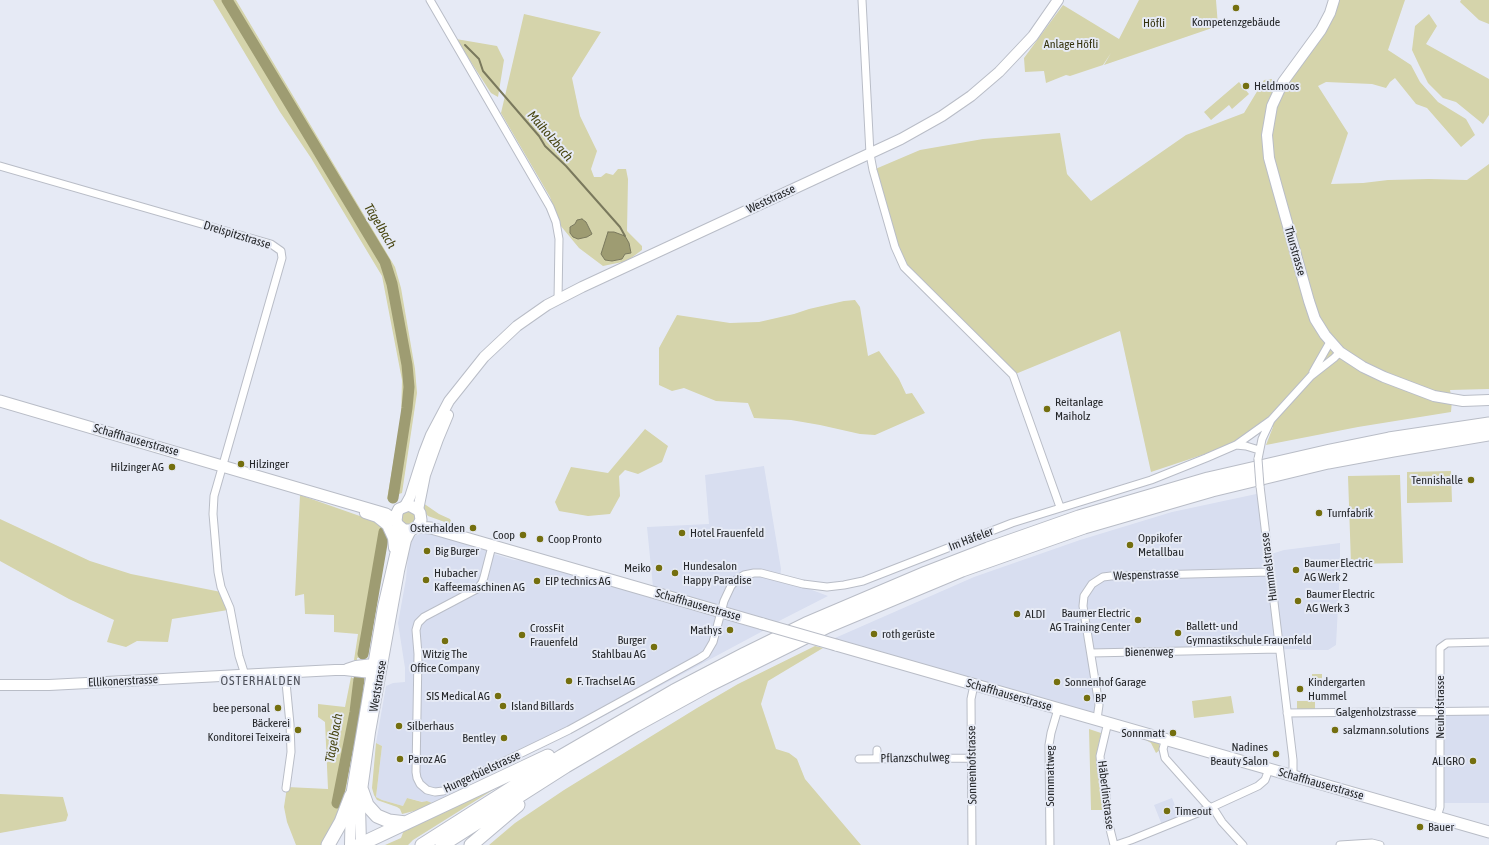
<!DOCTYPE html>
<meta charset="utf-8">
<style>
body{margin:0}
canvas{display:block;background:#e6eaf5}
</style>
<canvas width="1489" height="845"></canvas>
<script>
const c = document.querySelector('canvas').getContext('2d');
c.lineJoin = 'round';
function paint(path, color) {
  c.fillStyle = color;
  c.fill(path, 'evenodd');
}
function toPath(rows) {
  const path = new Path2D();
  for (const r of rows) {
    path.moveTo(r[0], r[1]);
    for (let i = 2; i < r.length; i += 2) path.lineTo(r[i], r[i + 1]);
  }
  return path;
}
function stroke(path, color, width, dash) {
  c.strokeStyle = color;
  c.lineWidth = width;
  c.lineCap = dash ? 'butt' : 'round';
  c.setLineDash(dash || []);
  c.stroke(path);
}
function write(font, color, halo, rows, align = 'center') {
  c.font = font + ' "Asap Condensed",sans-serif';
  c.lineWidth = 4;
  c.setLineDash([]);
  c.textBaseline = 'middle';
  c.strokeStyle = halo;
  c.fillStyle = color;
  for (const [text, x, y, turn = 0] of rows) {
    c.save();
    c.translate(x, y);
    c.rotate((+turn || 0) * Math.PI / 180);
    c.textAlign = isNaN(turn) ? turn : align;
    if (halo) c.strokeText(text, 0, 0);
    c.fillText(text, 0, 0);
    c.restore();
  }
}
const built = toPath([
 [764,466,781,569,780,578,828,596,781,620,761,632,591,723,432,803,427,801,423,802,407,798,403,806,382,800,376,797,382,746,376,743,386,686,393,683,405,682,405,668,398,623,406,579,409,543,414,536,423,533,434,534,483,548,494,554,514,560,528,561,654,597,647,527,709,524,705,475],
 [1261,493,1268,555,1284,550,1340,543,1340,569,1336,645,1328,650,1300,650,1297,649,1091,653,1097,719,836,645,835,638,974,577,1080,540,1172,512],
 [1489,711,1489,803,1439,803,1441,712],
 [1172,798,1180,818,1162,825,1154,805]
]);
const green = toPath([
 [213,0,236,0,395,267,401,288,415,369,417,393,402,493,399,494,395,499,387,499,401,418,402,380,382,276,311,158,280,112],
 [1139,0,1216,0,1218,26,1104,65,1111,53,1103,65,1070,76,1066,75,1046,83,1044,71,1025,72,1024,58,1063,5,1119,39],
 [1334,0,1405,0,1388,50,1411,65,1420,82,1438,102,1466,119,1475,135,1461,147,1427,108,1416,104,1395,78,1390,82,1386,88,1372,84,1326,82,1318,86,1348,133,1331,184,1363,183,1388,180,1429,179,1467,180,1489,164,1489,389,1450,390,1452,400,1451,412,1358,427,1266,445,1273,427,1263,423,1229,446,1151,472,1120,331,1013,375,904,267,873,170,920,150,983,139,1060,133,1067,174,1091,201,1186,135,1244,113,1264,80,1272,79,1272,104],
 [1461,0,1489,0,1489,24,1479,20,1460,2],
 [524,14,601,32,572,78,580,116,597,151,591,169,594,177,601,177,606,173,613,175,618,169,626,169,628,179,627,231,642,246,642,250,627,261,603,266,579,248,560,225,550,197,501,113],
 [586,222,592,234,570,227,575,224],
 [629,243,631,253,625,254,622,259,612,261,605,260],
 [1429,14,1437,26,1426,44,1489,79,1489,115,1483,124,1456,102,1443,98,1428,83,1419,65,1412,50,1415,26],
 [456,39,497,46,504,60,498,97,491,93],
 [1239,82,1249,94,1232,109,1229,105,1211,120,1204,112],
 [855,300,860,307,868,356,879,351,899,379,906,394,912,393,925,413,875,435,860,434,820,425,791,420,754,418,748,403,716,401,684,388,672,391,659,385,659,348,677,315,730,323,759,322,794,314,809,309,844,301],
 [645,429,668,446,662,462,638,474,625,470,619,476,620,496,610,514,588,516,559,511,555,502,571,467,608,473],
 [1451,471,1452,502,1407,503,1407,472],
 [1400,475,1403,563,1351,564,1348,476],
 [300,495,374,521,380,524,383,529,381,535,387,538,381,566,368,653,367,655,357,658,357,661,354,660,358,634,334,632,334,615,305,614,304,594,295,596],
 [423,503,439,514,450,519,453,525,428,516,423,510],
 [407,510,415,512,417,520,409,526,402,523,401,515],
 [0,519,90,561,131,574,221,592,228,610,172,619,168,642,137,641,126,647,107,642,114,620,69,599,0,561],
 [815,646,823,648,768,681,761,704,776,749,789,753,797,759,805,779,861,845,489,845,515,823,564,790,697,708,738,684],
 [1312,674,1322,674,1322,681,1312,681],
 [351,677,354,679,353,685,355,679,361,681,360,700,347,783,343,803,323,845,296,845,287,822,284,807,287,787,328,789,325,722,318,717,318,704,345,707],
 [1231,696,1234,713,1194,718,1192,701],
 [1297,701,1315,701,1315,709,1297,709],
 [1089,729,1101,733,1097,752,1097,765,1103,810,1091,810],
 [1144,739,1159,743,1160,750,1156,753,1151,743],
 [376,743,382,746,376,797,382,800,403,806,407,798,422,802,427,801,432,803,418,810,402,814,400,809,397,807,377,800,374,795,372,788],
 [504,783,413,840,408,845,385,845,401,838,404,830],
 [0,794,63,797,68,815,66,821,0,833]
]);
const water = toPath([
 [582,219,586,222,592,234,587,237,578,239,573,237,570,233,570,227,575,224,577,220,582,219],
 [608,232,614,232,625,236,629,243,631,253,625,254,622,259,612,261,605,260,601,254,608,232]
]);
const stream = toPath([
 [465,45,479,59,483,71,539,136,545,146,566,166,620,227,625,236]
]);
const river = toPath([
 [227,0,385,262,392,284,407,365,409,387,407,408,393,498],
 [363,654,384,532],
 [337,803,355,712,359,679]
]);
const street = toPath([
 [430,0,550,207,556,222,559,239,558,300],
 [862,0,870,154,873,170,895,247,904,267,1013,375,1060,507],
 [0,166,271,244,281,251,282,258,214,496,213,514,218,572,221,587,230,608,239,656,245,675],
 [1313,372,1330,342],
 [1236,445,1246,446,1259,450],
 [1258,459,1262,439,1271,420,1311,376,1334,358,1340,352],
 [1260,486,1293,760,1293,776],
 [492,546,484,577,482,583,477,589,424,617,418,623,416,630,418,654,416,772,417,778,420,784,427,790,435,792,443,791,569,730,700,658,706,654,713,642,724,601,731,586,736,580,744,575,754,573,761,573,803,584,827,587,844,585,863,581,1012,523,1151,480,1206,458,1236,445,1271,420],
 [1091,653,1279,649],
 [285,672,290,724,291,752,286,788],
 [1287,713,1489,711],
 [1097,719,1099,705,1083,606,1084,596,1092,584,1103,577,1111,576,1270,572],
 [1108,722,1100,756,1101,767,1106,795,1108,821,1114,845],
 [1166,738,1163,749,1165,758,1206,804,1215,811,1222,822,1243,845],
 [877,750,877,759],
 [859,759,972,758],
 [1437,817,1440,807,1440,648,1447,643,1489,642],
 [972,845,971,699,974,685],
 [1050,845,1049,745,1051,733,1058,709],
 [1116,845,1131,840,1210,808,1258,786,1265,780,1269,769],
 [1340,845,1372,843,1380,845]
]);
const secondary = toPath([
 [1334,0,1330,13,1321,30,1283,82,1272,106,1267,135,1269,158,1277,187,1309,301,1315,319,1325,335,1340,352,1363,367,1384,377,1434,396,1463,401,1489,400],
 [405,506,410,497,424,453,431,435,449,401,484,357,517,326,547,305,582,287,901,139,942,116,971,96,999,72,1033,36,1058,0],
 [418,510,425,475,438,439,448,415],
 [365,513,377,517,387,525,393,538,394,548],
 [347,669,356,666,373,664],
 [0,685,49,685,335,670,345,670,371,673,376,672,382,667],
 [350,845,351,796,383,607,399,538,398,525],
 [361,845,360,805,370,732,399,571,406,540,411,530]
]);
const primary = toPath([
 [0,401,386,514,396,521],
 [417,527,421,520,420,513,418,510,409,505,399,509,397,513,396,521,398,525,404,530,411,530,417,527,431,528,763,624],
 [836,645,1489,832]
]);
const highway = toPath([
 [362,791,367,805,377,816,389,821,406,823],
 [328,845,341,822,351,796],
 [359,845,548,756],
 [422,845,562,756,674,691,745,654,806,624,926,573,988,549,1079,517,1208,479,1330,451,1389,439,1489,424],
 [442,845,566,766,636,725,707,686,828,626,962,570,1084,527,1212,490,1328,462,1393,450,1489,434],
 [471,845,518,805]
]);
const streetBridge = toPath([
 [1258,459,1260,486]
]);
const primaryBridge = toPath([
 [763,624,836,645]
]);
const markers = [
 [1236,8,4,"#746f0f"],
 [1246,86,4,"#746f0f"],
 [1047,409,4,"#746f0f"],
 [241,464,4,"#746f0f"],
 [172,467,4,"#746f0f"],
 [1471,480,4,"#746f0f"],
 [1319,513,4,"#746f0f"],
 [473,528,4,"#746f0f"],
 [682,533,4,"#746f0f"],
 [523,535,4,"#746f0f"],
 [540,539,4,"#746f0f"],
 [1130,545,4,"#746f0f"],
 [427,551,4,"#746f0f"],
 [659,568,4,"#746f0f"],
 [1296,570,4,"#746f0f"],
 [675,573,4,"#746f0f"],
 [426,580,4,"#746f0f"],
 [537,581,4,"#746f0f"],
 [1298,601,4,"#746f0f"],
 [1017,614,4,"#746f0f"],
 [1138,620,4,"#746f0f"],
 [730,630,4,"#746f0f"],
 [1178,633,4,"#746f0f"],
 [874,634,4,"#746f0f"],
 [522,635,4,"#746f0f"],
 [445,641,4,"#746f0f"],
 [654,647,4,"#746f0f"],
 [569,681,4,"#746f0f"],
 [1057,682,4,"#746f0f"],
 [1300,689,4,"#746f0f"],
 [498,696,4,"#746f0f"],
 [1087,698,4,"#746f0f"],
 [503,706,4,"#746f0f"],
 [278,708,4,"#746f0f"],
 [399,726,4,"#746f0f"],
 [298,730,4,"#746f0f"],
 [1335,730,4,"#746f0f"],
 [1173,733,4,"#746f0f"],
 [504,738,4,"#746f0f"],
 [1276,754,4,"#746f0f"],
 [400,759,4,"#746f0f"],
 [1473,761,4,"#746f0f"],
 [1167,811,4,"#746f0f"],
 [1420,827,4,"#746f0f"]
];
const poiNames = [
 ["Kompetenzgebäude",1236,22,"center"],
 ["Heldmoos",1254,86],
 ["Reitanlage",1055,402],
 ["Maiholz",1055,416],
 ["Hilzinger",249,464],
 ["Hilzinger AG",164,467,"right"],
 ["Tennishalle",1463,480,"right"],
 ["Turnfabrik",1327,513],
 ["Osterhalden",465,528,"right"],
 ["Hotel Frauenfeld",690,533],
 ["Coop",515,535,"right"],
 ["Oppikofer",1138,538],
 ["Metallbau",1138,552],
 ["Coop Pronto",548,539],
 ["Big Burger",435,551],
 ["Baumer Electric",1304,563],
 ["AG Werk 2",1304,577],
 ["Hundesalon",683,566],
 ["Happy Paradise",683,580],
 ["Meiko",651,568,"right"],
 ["Hubacher",434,573],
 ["Kaffeemaschinen AG",434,587],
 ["EIP technics AG",545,581],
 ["Baumer Electric",1306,594],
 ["AG Werk 3",1306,608],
 ["Baumer Electric",1130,613,"right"],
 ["AG Training Center",1130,627,"right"],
 ["ALDI",1025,614],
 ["Ballett- und",1186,626],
 ["Gymnastikschule Frauenfeld",1186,640],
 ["CrossFit",530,628],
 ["Frauenfeld",530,642],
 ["Mathys",722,630,"right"],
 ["roth gerüste",882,634],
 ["Burger",646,640,"right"],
 ["Stahlbau AG",646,654,"right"],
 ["Witzig The",445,654,"center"],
 ["Office Company",445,668,"center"],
 ["F. Trachsel AG",577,681],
 ["Sonnenhof Garage",1065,682],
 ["Kindergarten",1308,682],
 ["Hummel",1308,696],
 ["SIS Medical AG",490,696,"right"],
 ["BP",1095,698],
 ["Island Billards",511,706],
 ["bee personal",270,708,"right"],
 ["Bäckerei",290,723,"right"],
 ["Konditorei Teixeira",290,737,"right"],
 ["Silberhaus",407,726],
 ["salzmann.solutions",1343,730],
 ["Sonnmatt",1165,733,"right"],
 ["Bentley",496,738,"right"],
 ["Nadines",1268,747,"right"],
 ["Beauty Salon",1268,761,"right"],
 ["Paroz AG",408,759],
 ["ALIGRO",1465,761,"right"],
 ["Timeout",1175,811],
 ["Bauer",1428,827]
];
const parkNames = [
 ["Höfli",1154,23],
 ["Anlage Höfli",1071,44]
];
const streetNames = [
 ["Weststrasse",771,199,-25],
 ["Dreispitzstrasse",237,235,17],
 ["Thurstrasse",1295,251,74],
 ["Schaffhauserstrasse",136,440,16],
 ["Im Häfeler",971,539,-21],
 ["Hummelstrasse",1269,567,-97],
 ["Wespenstrasse",1146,575,-2],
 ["Schaffhauserstrasse",698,605,16],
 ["Bienenweg",1149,652,-1],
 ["Ellikonerstrasse",123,681,-3],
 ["Weststrasse",378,686,-80],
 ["Schaffhauserstrasse",1009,695,16],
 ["Neuhofstrasse",1440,707,-90],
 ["Galgenholzstrasse",1376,712],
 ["Pflanzschulweg",915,758,-1],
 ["Sonnenhofstrasse",972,765,-91],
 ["Hungerbüelstrasse",482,772,-25],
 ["Sonnmattweg",1050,776,-90],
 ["Schaffhauserstrasse",1321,784,16],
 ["Häberlinstrasse",1106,795,83]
];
const waterNames = [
 ["Maiholzbach",550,136,49],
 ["Tägelbach",380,226,59],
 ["Tägelbach",334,738,-80]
];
const neighbourhoodNames = [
 ["OSTERHALDEN",261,681]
];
paint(built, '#d8def0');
paint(green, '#d5d4ab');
paint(water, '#9e9c72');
stroke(water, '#7a795d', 1);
stroke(stream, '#7a795d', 2);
stroke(river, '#9e9c72', 11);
stroke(street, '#b9bdc7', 9);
stroke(secondary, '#b9bdc7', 12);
stroke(primary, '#b9bdc7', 13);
stroke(highway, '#b9bdc7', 15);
stroke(street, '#fff', 7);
stroke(secondary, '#fff', 10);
stroke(primary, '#fff', 11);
stroke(highway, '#fff', 13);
stroke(streetBridge, '#b9bdc7', 9, []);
stroke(primaryBridge, '#b9bdc7', 13, []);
stroke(streetBridge, '#fff', 7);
stroke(primaryBridge, '#fff', 11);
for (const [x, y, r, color] of markers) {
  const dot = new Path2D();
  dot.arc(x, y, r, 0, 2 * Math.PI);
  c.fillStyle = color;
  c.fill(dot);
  stroke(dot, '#e6eaf5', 1.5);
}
write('12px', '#26282b', '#e6eaf5', poiNames, 'left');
write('12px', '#35330f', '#e6eaf5', parkNames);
write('12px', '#26282b', '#e6eaf5', streetNames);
write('italic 13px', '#46440f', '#e6eaf5', waterNames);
c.letterSpacing = '1px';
write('13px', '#50535c', '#e6eaf5', neighbourhoodNames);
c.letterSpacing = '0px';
</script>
